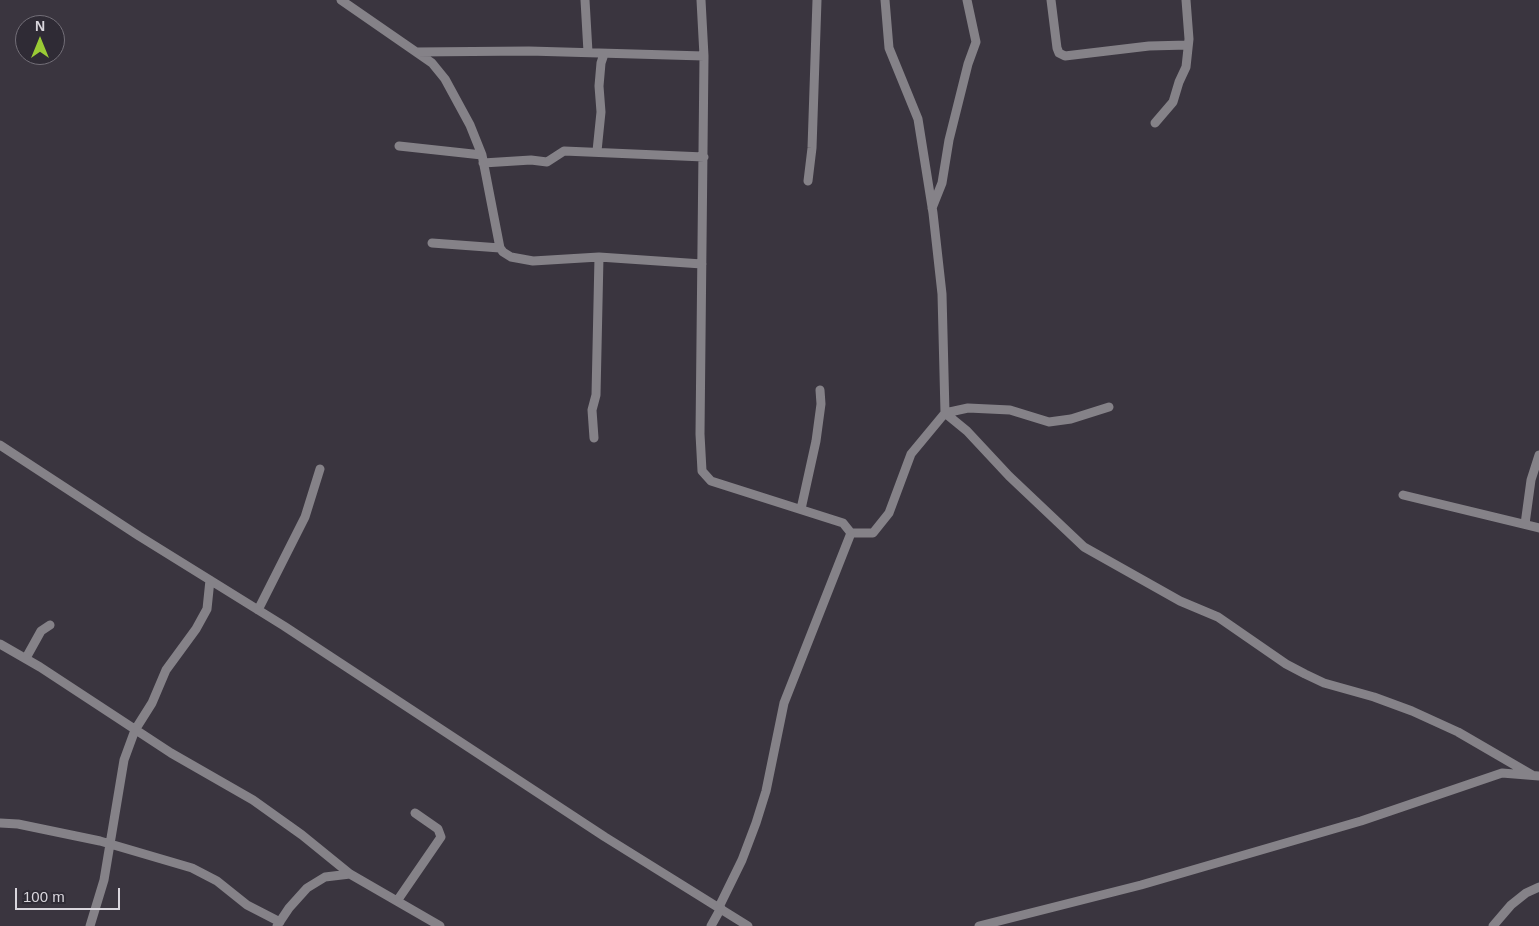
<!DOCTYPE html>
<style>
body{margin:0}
#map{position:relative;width:1539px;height:926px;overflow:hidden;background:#3a353f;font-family:Helvetica,sans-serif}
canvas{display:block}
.north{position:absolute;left:15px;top:15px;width:50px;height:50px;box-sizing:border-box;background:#2f2b35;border:1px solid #736f78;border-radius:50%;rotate:0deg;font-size:14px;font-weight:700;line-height:20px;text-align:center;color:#d9d6dd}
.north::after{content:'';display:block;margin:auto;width:18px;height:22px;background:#9acb35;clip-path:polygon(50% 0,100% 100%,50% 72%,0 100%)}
.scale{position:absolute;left:15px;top:888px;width:105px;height:22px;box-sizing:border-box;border:2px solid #d9d6dd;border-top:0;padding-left:6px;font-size:15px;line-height:18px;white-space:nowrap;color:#d9d6dd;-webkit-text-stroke:4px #2f2b35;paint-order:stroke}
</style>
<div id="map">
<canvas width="1539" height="926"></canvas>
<div class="north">N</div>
<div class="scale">100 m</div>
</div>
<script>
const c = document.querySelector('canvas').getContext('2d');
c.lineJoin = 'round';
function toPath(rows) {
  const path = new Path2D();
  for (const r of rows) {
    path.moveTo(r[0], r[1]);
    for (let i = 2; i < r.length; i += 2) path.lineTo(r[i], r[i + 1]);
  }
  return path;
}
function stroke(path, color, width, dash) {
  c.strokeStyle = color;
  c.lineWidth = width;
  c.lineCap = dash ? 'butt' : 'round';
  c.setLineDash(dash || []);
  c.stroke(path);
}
const minor = toPath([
 [341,0,432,63,445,79,470,125,482,155,500,248,503,252,511,257,533,261,599,257,702,264],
 [585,0,588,52],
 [701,0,704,56,700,434,702,471,711,481,843,523,851,533,784,703,766,791,756,823,742,860,719,907],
 [885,0,889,48,918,119,933,213,942,294,945,413,967,431,1009,476,1084,547,1180,601,1218,617,1286,664,1305,674,1324,683,1374,697,1412,711,1458,732,1532,775],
 [1051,0,1057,48,1059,53,1065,56,1149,46,1188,45],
 [416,52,529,51,704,56],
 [1155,123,1173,102,1179,82,1186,67,1189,39,1186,0],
 [399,146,482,155],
 [597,151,601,112,599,86,601,63,604,54],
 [483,163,531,160,547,162,564,151,704,157],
 [808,181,812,148,817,0],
 [932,208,942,183,949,140,968,64,976,42,967,0],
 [432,243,500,248],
 [594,438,592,410,596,395,599,257],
 [0,445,139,536,284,626,605,837,748,926],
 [1403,495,1539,528],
 [801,509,816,441,821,404,820,390],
 [1525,524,1531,480,1539,455],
 [851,533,873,533,889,513,911,454,945,413,968,408,1010,410,1049,422,1071,419,1109,407],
 [258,610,305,517,320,469],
 [0,644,40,667,171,753,253,800,302,835,350,874,440,926],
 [26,658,41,631,50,625],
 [0,823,18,824,100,841,192,868,217,881,247,905,280,922],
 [397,901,441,837,438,829,415,813],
 [90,926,104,880,124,760,135,730,152,703,166,670,196,629,207,609,210,580],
 [277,926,289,908,307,888,325,877,350,874],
 [711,926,721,908],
 [979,926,1141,885,1361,821,1502,773,1539,776],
 [1493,926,1511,905,1526,893,1539,887]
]);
stroke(minor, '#858288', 9);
</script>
